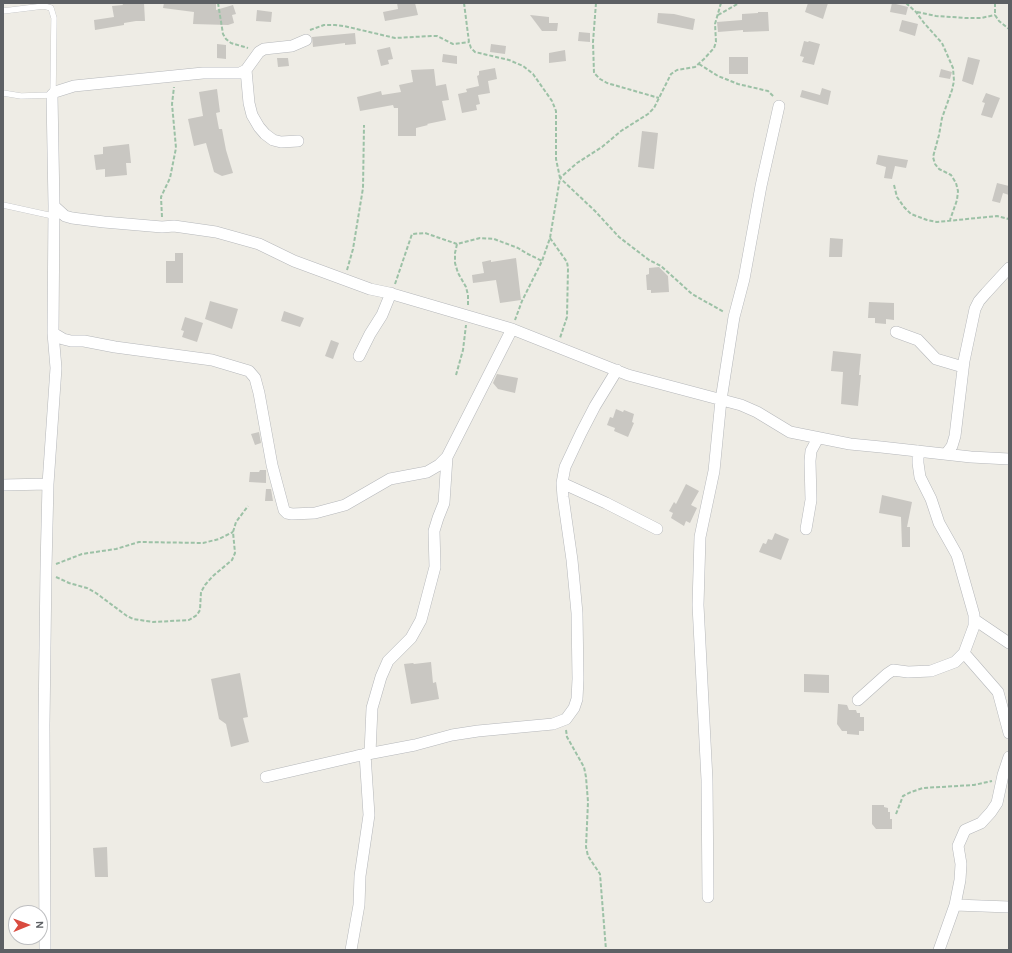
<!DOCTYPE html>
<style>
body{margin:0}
#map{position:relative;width:1012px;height:953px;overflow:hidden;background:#eeece5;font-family:Karla,sans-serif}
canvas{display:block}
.frame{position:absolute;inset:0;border:4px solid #5d6064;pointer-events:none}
.north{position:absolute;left:8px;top:905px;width:40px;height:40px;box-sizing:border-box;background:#fff;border:1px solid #bebfc1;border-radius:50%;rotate:89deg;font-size:11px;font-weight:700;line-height:16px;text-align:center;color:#5d6064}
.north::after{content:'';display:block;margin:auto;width:14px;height:18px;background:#d94b3f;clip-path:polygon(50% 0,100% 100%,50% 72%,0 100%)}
</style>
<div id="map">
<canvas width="1012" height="953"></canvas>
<div class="frame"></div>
<div class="north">N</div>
</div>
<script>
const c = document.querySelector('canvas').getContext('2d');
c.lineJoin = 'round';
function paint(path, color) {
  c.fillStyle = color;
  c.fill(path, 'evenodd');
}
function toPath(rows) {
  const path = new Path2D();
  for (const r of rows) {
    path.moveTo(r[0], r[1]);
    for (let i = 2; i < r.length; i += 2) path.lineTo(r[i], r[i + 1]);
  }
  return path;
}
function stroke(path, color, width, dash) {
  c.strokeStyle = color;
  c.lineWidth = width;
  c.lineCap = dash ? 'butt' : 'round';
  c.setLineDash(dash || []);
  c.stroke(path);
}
const building = toPath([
 [122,3,144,3,145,21,136,21,124,23,124,25,95,30,94,20,114,17,112,6,123,5],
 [164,3,216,3,216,10,233,5,236,14,232,15,234,23,228,25,193,24,194,12,163,8],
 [397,3,415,3,418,15,385,21,383,12,398,9],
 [808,3,828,3,823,19,805,12],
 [892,3,908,7,906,15,890,12],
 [257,10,272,12,271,22,256,21],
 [758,12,768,12,769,31,743,32,743,30,718,32,717,22,742,20,742,14,758,13],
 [658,13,674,14,695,19,693,30,657,23],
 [530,15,549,17,549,23,558,23,557,31,542,31],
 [902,20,918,24,915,36,899,31],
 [579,32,590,33,590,42,578,41],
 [355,33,356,44,345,45,345,43,313,47,312,37],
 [804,41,808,42,809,41,820,44,814,65,802,62,804,57,800,56],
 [217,44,226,45,226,59,217,58],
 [491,44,506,46,505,54,490,52],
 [390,47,393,59,388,60,389,64,381,66,377,50],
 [565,50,566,61,549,63,549,53],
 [443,54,457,56,457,64,442,62],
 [729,57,748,57,748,74,729,74],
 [968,57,980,60,973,85,962,81],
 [277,58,288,58,289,66,278,67],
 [495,68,497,79,488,81,490,93,478,95,480,104,476,105,477,110,462,113,458,94,467,92,466,89,479,86,477,76,479,75,479,71],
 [434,69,436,86,446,84,449,100,442,101,446,120,427,124,428,125,416,128,416,136,398,136,398,108,394,108,393,105,360,111,357,97,381,91,382,95,401,92,399,85,413,82,411,70],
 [941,69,952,72,950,79,939,77],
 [822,88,831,91,828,105,800,97,802,90,820,95],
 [217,89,220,112,216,113,219,129,222,129,226,150,233,173,222,176,214,172,206,143,194,146,188,119,203,116,199,92],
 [986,93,1000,98,992,118,981,115,985,103,982,102],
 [642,131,658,133,654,169,638,167],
 [129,144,131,163,126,163,127,175,105,177,105,169,96,170,94,155,103,154,103,147],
 [878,155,908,160,906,168,895,166,892,179,884,178,886,167,876,164],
 [997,183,1009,186,1009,195,1003,193,1000,203,992,201],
 [830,238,843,239,842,257,829,257],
 [175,253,183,253,183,283,166,283,166,261,175,261],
 [516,258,521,300,500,303,496,280,473,283,472,275,484,273,482,262,491,260,491,262],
 [659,267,668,276,669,292,651,293,651,290,647,290,646,275,649,274,649,268],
 [210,301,238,309,232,329,205,319],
 [869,302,894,303,894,320,886,319,886,324,875,323,875,318,868,318],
 [284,311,304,318,300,327,281,321],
 [185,317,203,323,197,342,182,337,184,331,181,330],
 [331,340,339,343,333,359,325,356],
 [833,351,861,354,859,375,861,375,858,406,841,404,843,372,831,371],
 [497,374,518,378,515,393,498,389,493,383],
 [616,409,623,412,624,410,634,414,632,422,634,423,628,437,614,431,615,428,607,425,610,417,613,418],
 [259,432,261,443,255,445,251,434],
 [260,470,266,470,266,483,249,482,250,472,259,472],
 [686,484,699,491,691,505,697,508,690,523,686,521,684,526,671,518,673,513,669,511,674,502,676,504],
 [266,489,271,489,273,501,265,501],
 [882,495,912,502,907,527,910,527,910,547,902,547,901,517,879,513],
 [775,533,789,539,781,560,759,552,763,543,766,544,768,539,772,540],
 [431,662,433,683,436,682,439,699,411,704,404,664,413,663,414,664],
 [240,673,248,717,243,718,249,742,231,747,226,724,219,719,211,679],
 [804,674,829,675,829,693,804,692],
 [838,704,847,705,849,710,856,710,857,713,860,713,860,717,864,717,864,731,859,731,859,735,847,734,847,731,842,731,837,724],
 [872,805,884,805,884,807,888,808,888,812,890,812,890,819,892,819,892,829,876,829,872,824],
 [107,847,108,877,95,877,93,848]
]);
const path = toPath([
 [218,3,223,34,226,39,231,43,248,48],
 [464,3,469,42,471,48,475,52,509,60,523,66,533,74,552,101,556,111,556,159,560,178,550,238,542,261,522,301,515,320],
 [596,3,593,42,594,73,600,79,607,83,659,98],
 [721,3,715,24,716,42,714,48,704,59,695,67,677,70,671,74,654,108,648,114,621,131,602,147,577,163,560,178,595,211,619,237,649,260,661,266,692,294,724,312],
 [906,3,916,12,924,23,942,43,953,68,954,81,952,90,942,118,939,135,933,157,935,164,939,169,951,175,956,183,958,191,957,200,950,220],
 [995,3,995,15,999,21,1009,29],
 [917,12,936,16,966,18,981,18,995,15],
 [718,15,739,3],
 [310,30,324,25,335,25,344,26,395,38,431,36,437,36,453,44,469,42],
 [699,64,718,76,738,84,768,91,774,97],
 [894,185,897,197,904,207,911,214,927,220,937,222,997,216,1009,219],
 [162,217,161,197,170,178,176,148,172,104,174,87],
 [550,238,567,262,568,268,567,317,560,338],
 [347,270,353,249,363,188,364,125],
 [395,284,412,234,425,233,457,244],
 [468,305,468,295,466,287,458,273,455,263,455,253,457,244,480,238,494,239,518,248,526,253,542,261],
 [456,375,463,350,466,325],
 [56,564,82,554,116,549,139,542,203,543,219,539,233,532],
 [56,577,69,583,87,588,96,593,127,616,133,619,153,622,189,620,197,615,200,610,201,592,205,585,213,576,232,560,235,553,233,532,236,522,248,506],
 [566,730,567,737,584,767,586,777,588,802,586,847,588,856,600,874,606,950],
 [896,814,903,796,911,792,923,788,974,785,992,781]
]);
const service = toPath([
 [3,11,44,6,51,8,54,18,53,93],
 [3,93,21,96,52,95],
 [3,205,53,216]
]);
const minor = toPath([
 [246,70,249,103,252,115,259,127,265,134,273,140,281,142,298,141],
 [54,206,65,216,72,218,104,222,162,227,174,226,216,232,259,244,294,261,370,289,389,293,512,329,628,375,741,405,757,412,790,432,850,444,881,447,971,457,1009,459],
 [896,332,918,340,936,359,963,367],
 [53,333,63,339,71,341,84,341,115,347,212,360,249,371,255,378,259,393,272,465,284,510,287,513,292,514,315,513,345,505,390,479,427,472,439,465,447,457],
 [359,356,370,334,382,315,391,293],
 [946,454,952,446,955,436,964,361,975,309,979,301,986,293,1009,268],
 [562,483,606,503,657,529],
 [3,485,48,484],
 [806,529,811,500,810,461,811,451,818,438],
 [975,620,1009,643],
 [964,653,998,692,1009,733],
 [858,700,887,674,893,670,908,672,931,671,955,662,964,653,974,626,974,615,957,555,939,523,931,499,920,477,918,463,918,451],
 [370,753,372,708,381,677,388,661,411,638,421,620,435,567,434,531,438,518,444,503,447,457,512,329],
 [266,777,357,756,415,745,452,735,478,731,553,724,566,719,574,708,577,699,578,679,577,613,572,560,563,497,562,483,565,467,581,433,595,406,617,370],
 [708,897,707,780,698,605,700,537,714,471,721,400,734,317,744,279,761,186,779,106],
 [955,905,1009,907],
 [45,950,44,725,46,568,48,484,56,368,53,333,54,206,52,95,55,92,74,86,203,73,240,73,246,70,259,52,264,49,292,46,306,40],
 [351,950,359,905,360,876,369,815,365,754],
 [939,950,955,905,960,880,961,864,958,846,965,830,981,823,991,812,997,803,1003,775,1009,757]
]);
paint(building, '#c9c7c2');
stroke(service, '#b5b7ba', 6);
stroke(minor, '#b5b7ba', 12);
stroke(path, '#9cc1a6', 2, [4, 2]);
stroke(service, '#fff', 5.5);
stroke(minor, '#fff', 11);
</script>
